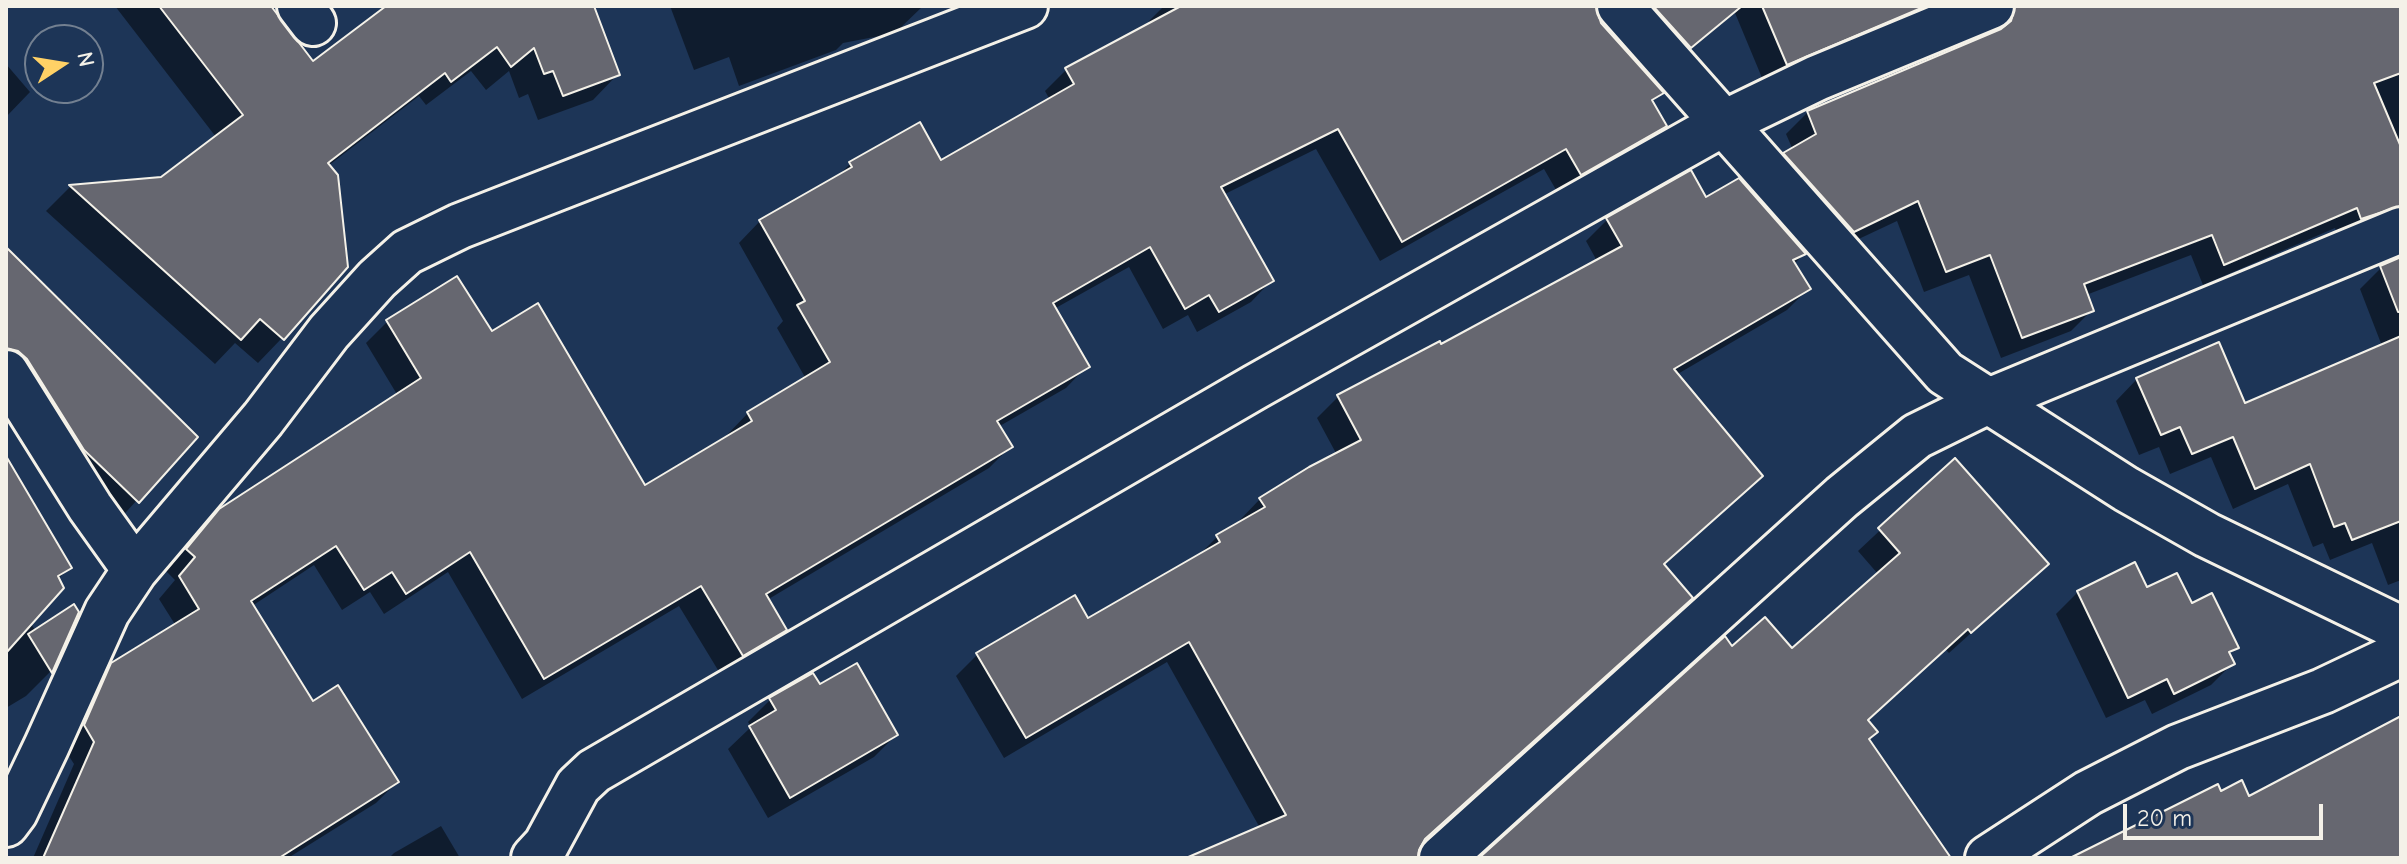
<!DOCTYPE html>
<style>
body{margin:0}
#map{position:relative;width:2407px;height:864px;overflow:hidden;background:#1d3557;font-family:"Comic Neue",sans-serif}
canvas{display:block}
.frame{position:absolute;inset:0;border:8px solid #f4f1e8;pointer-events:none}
.north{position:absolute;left:24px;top:24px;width:80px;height:80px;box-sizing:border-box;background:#1d3557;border:2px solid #738091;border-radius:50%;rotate:78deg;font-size:22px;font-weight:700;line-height:32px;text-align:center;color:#f4f1e8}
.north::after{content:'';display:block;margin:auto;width:28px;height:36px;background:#ffd166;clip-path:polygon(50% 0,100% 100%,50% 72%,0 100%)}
.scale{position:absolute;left:2123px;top:804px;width:200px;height:36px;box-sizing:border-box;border:4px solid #f4f1e8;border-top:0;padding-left:10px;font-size:24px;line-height:28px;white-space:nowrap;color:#f4f1e8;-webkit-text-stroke:6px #1d3557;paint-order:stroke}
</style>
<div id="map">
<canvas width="2407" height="864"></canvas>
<div class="frame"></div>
<div class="north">N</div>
<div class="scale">20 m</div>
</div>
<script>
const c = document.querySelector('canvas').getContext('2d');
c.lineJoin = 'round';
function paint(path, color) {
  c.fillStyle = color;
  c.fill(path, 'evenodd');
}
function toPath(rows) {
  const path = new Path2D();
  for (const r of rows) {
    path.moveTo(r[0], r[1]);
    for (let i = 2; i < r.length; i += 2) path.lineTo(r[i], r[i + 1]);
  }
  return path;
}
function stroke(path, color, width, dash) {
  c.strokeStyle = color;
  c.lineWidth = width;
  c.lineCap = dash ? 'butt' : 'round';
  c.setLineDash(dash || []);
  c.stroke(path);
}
const shadow = toPath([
 [115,6,268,6,313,64,389,6,572,6,617,75,593,100,538,120,528,94,519,98,509,71,486,90,471,71,426,105,419,96,328,166,282,338,258,363,235,343,215,364,46,211,70,187,162,178,216,137],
 [670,6,921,6,922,7,895,33,843,43,836,50,739,86,729,57,694,70],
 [1164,6,1594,6,1600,24,1661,93,1651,103,1664,126,1643,147,1559,195,1544,169,1380,261,1316,149,1223,195,1272,280,1251,302,1197,332,1188,315,1163,329,1129,267,1054,309,1087,366,1066,388,998,427,1010,447,989,468,767,600,785,629,764,651,721,675,679,606,522,699,448,572,384,614,370,592,342,610,314,565,252,606,312,704,397,782,376,803,288,858,33,858,74,764,63,747,90,687,113,665,176,626,159,599,175,580,166,571,220,511,398,396,366,343,387,322,491,334,644,488,729,438,727,435,748,413,806,379,777,328,783,321,739,243,760,221,835,179,850,164,941,163,1050,100,1045,91,1066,70,1151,25,1149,21],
 [1611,6,1952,6,1765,85,1735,13,1668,68],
 [1982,6,2401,6,2401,240,2340,239,2335,228,2203,285,2191,255,2086,295,2092,310,2071,331,2001,358,1969,275,1924,292,1897,221,1831,252,1764,175,1793,150,1786,134,1808,112,1995,33,1994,19],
 [6,64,30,92,6,117],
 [1706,199,1804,254,1794,264,1808,289,1787,310,1676,375,1663,565,1668,619,1420,844,1416,858,1197,858,1260,828,1167,662,1004,758,956,676,977,655,1088,621,1196,558,1217,537,1240,524,1239,521,1260,499,1337,455,1317,418,1338,397,1441,347,1597,261,1586,241,1607,220],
 [2401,259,2401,580,2388,585,2372,543,2330,560,2323,543,2313,547,2288,484,2233,509,2211,457,2170,474,2159,447,2139,455,2116,401,2137,379,2244,406,2382,346,2360,289,2381,268],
 [74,317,195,437,116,523,6,353],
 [6,460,69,568,57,580,30,623,36,631,77,613,50,672,26,696,6,708],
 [1954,461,2024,585,1949,653,1945,649,1866,721,1867,740,1948,858,1482,858,1732,648,1792,651,1878,574,1858,551],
 [2147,590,2191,606,2236,647,2228,655,2233,663,2211,685,2152,714,2145,700,2106,718,2056,614,2078,592],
 [813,675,820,687,896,735,874,757,768,818,728,749,751,727,748,722,770,700],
 [441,826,460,858,389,858,394,853]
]);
const building = toPath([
 [159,6,271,6,313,61,386,6,594,6,620,75,563,96,553,71,544,74,534,48,511,67,497,47,451,82,445,73,328,163,338,175,348,267,284,340,260,319,241,340,69,185,161,177,243,115,159,6],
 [1181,6,1596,6,1601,23,1664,93,1652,100,1667,126,1581,175,1566,149,1402,242,1338,129,1221,187,1274,281,1219,312,1209,295,1185,309,1150,247,1053,303,1090,367,997,421,1013,447,766,594,787,630,743,656,701,586,544,679,470,552,406,594,392,572,364,590,336,546,251,601,313,701,338,685,399,782,279,858,43,858,94,742,84,725,111,663,199,609,179,576,195,557,186,549,219,509,421,378,386,320,457,276,492,331,538,303,645,485,752,421,747,412,830,362,797,305,805,301,759,220,852,167,849,162,920,122,941,160,1074,84,1065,68,1181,6],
 [1653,6,1742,6,1691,48,1653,6],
 [1762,6,1926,6,1787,65,1762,6],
 [2015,6,2401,6,2401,73,2374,83,2401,147,2401,206,2361,219,2357,208,2224,265,2212,235,2084,284,2094,311,2022,338,1990,255,1946,272,1918,201,1854,232,1783,153,1816,134,1807,111,2001,29,2011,21,2015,6],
 [1691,170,1706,197,1739,178,1806,254,1793,260,1811,289,1674,369,1763,476,1664,564,1693,598,1425,839,1419,850,1418,858,1186,858,1286,815,1189,642,1026,738,976,653,1075,595,1088,618,1220,542,1216,535,1265,507,1259,498,1309,467,1361,440,1337,395,1440,341,1441,344,1622,246,1606,218,1691,170],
 [6,247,198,437,139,503,84,450,27,359,18,351,6,348,6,247],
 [2401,257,2401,312,2398,312,2380,266,2401,257],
 [2401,336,2401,521,2352,540,2345,523,2334,527,2310,464,2255,489,2233,437,2192,454,2180,427,2161,435,2136,378,2219,342,2245,403,2401,336],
 [6,456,72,568,58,576,64,588,6,653,6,456],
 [1955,458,2049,564,1971,633,1968,629,1868,720,1878,732,1869,739,1951,858,1479,858,1725,636,1732,646,1765,617,1792,648,1900,553,1878,528,1955,458],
 [2135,562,2147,587,2177,573,2192,603,2212,593,2239,648,2229,652,2235,664,2174,694,2167,679,2128,698,2077,591,2135,562],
 [74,604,79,612,52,673,28,634,74,604],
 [857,663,898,735,790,798,749,726,776,710,769,698,813,673,820,684,857,663],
 [2401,716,2401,858,2070,858,2218,784,2221,791,2242,780,2249,796,2401,716]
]);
const minor = toPath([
 [300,6,313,23],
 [1620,6,1945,373,2126,489,2207,535,2401,629],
 [6,373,90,507,135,570],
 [6,824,15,812,47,745,107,612,135,570,263,419,329,332,377,279,407,252,460,226,552,190,1025,6],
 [534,858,546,845,578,786,594,771,1255,387,1724,123,1817,78,1991,6],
 [1442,858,1842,497,1917,436,1986,402,2401,230],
 [1988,858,2088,793,2178,747,2323,691,2401,654]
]);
paint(shadow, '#0007');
paint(building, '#666770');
stroke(building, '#f4f1e8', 2);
stroke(minor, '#f4f1e8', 50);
stroke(minor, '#1d3557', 44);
</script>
